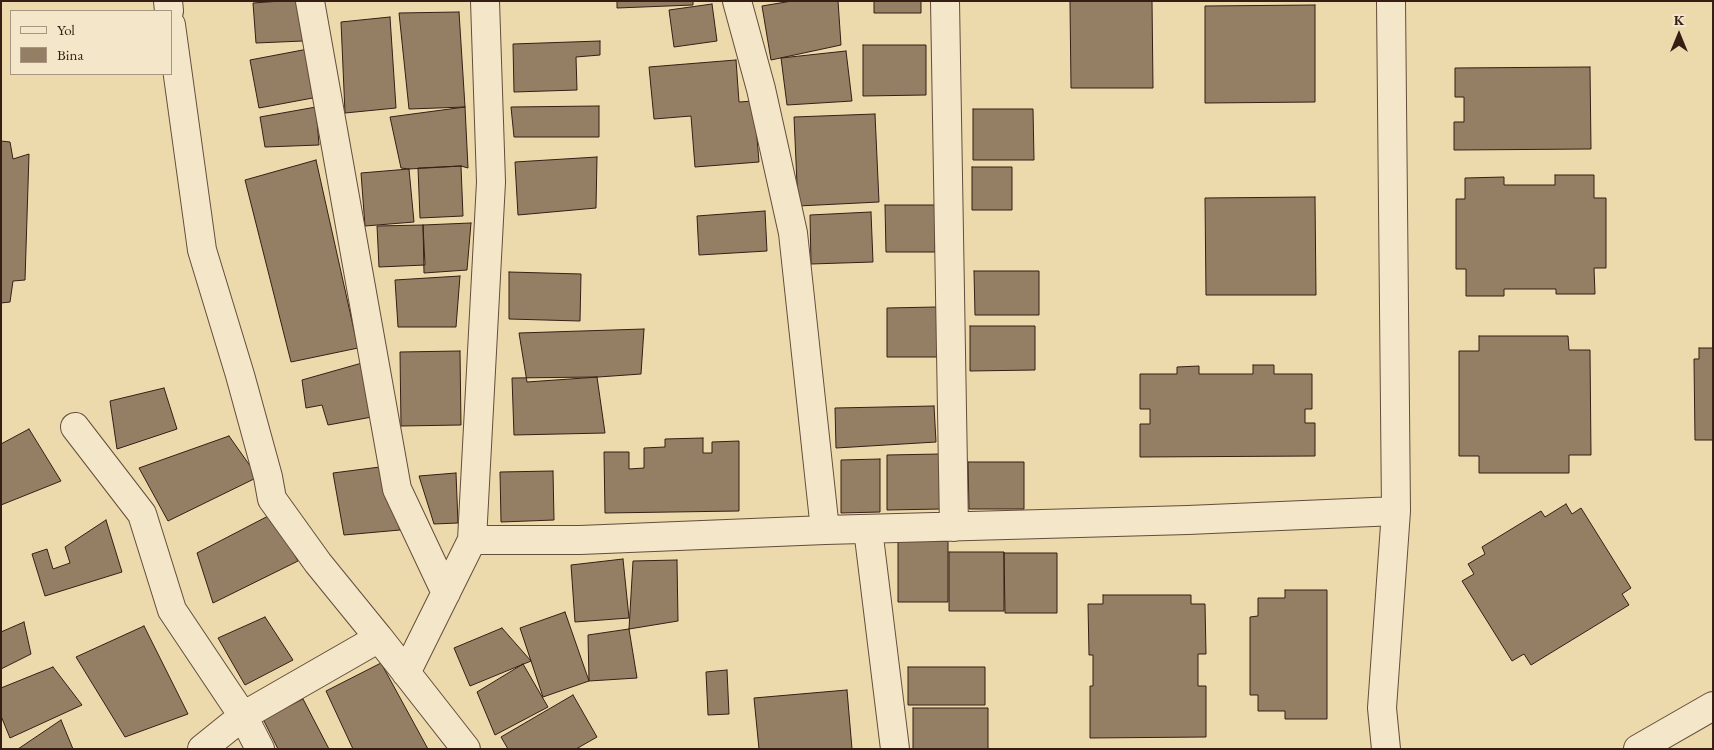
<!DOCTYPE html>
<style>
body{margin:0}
#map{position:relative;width:1714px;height:750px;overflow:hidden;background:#ecd9ac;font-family:"EB Garamond",serif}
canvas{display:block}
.frame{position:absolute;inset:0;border:2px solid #371e15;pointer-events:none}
.legend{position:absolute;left:10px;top:10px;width:162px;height:65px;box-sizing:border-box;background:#f3e6c9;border:1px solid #a89681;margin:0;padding:6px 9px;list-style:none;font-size:15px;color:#371e15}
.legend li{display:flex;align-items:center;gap:10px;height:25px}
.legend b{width:25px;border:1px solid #a89681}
.north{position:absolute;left:1654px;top:10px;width:50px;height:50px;-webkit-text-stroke:4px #f3e6c9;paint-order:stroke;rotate:0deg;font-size:14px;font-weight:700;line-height:20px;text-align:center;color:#371e15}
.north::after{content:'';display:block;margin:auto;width:18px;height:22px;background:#371e15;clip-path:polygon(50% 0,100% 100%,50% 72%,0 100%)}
</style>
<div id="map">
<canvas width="1714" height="750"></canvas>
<div class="frame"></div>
<ul class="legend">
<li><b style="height:6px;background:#f3e6c9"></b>Yol</li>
<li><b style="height:14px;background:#957f64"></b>Bina</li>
</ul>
<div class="north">K</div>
</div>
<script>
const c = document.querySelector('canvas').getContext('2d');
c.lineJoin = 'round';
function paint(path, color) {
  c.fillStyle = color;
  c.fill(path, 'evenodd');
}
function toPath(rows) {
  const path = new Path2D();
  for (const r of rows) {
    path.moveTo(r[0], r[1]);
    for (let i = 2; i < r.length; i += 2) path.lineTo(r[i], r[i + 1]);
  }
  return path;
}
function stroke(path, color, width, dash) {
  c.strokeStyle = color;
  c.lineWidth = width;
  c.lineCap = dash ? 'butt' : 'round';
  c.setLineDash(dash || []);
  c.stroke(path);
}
const building = toPath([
 [281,1,301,1,303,41,256,43,253,3,281,1],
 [617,1,693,1,693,5,617,8,617,1],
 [792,1,838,1,841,45,771,60,762,6,792,1],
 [874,1,921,1,921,13,874,13,874,1],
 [1070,1,1152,1,1153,88,1071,88,1070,1],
 [712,4,717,41,674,47,669,10,712,4],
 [1315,5,1315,102,1205,103,1205,6,1315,5],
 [459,12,465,107,409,109,399,13,459,12],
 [390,17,396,108,345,113,341,22,390,17],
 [600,41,600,55,576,57,577,90,514,92,513,44,600,41],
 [863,45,926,45,926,95,863,96,863,45],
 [308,49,318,97,259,108,250,60,308,49],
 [846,51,852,101,787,105,781,58,846,51],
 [736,60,739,102,754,101,759,162,695,167,691,116,654,119,649,67,736,60],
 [1590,67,1591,149,1454,150,1454,122,1464,122,1464,97,1455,97,1455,68,1590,67],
 [599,106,599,137,514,137,511,107,599,106],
 [316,107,319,145,265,147,260,117,316,107],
 [465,107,468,168,461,166,409,169,401,168,390,117,465,107],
 [973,109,1033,109,1034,160,973,160,973,109],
 [875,114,879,202,798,206,794,117,875,114],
 [1,141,10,142,13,159,29,154,25,280,13,281,10,302,1,303,1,141],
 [597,157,596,208,518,215,515,162,597,157],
 [316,160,358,348,291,362,245,180,316,160],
 [461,166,463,216,420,218,418,168,461,166],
 [972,167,1012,167,1012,210,972,210,972,167],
 [409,169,414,222,365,226,361,173,409,169],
 [1555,175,1594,175,1594,198,1606,198,1606,268,1594,268,1595,294,1556,294,1556,289,1504,289,1504,296,1466,296,1466,269,1456,269,1456,199,1465,199,1465,178,1504,177,1504,185,1555,185,1555,175],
 [1315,197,1316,295,1206,295,1205,198,1315,197],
 [885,205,935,205,935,252,886,252,885,205],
 [765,211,767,251,699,255,697,216,765,211],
 [871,212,873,262,811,264,810,215,871,212],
 [471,223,467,270,424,273,423,225,471,223],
 [423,225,425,265,379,267,377,226,423,225],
 [974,271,1039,271,1039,315,975,315,974,271],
 [509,272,581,274,580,321,509,319,509,272],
 [460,276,456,327,398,327,395,280,460,276],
 [937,307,937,357,887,357,887,308,937,307],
 [970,326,1035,326,1035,370,970,371,970,326],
 [644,329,641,374,527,382,519,333,644,329],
 [1479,336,1568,336,1569,350,1590,350,1591,455,1569,455,1569,473,1479,473,1479,456,1459,456,1459,351,1479,351,1479,336],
 [1699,348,1713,348,1713,440,1695,440,1694,359,1699,359,1699,348],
 [460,351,461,425,401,426,400,352,460,351],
 [362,363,372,417,328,425,322,405,306,408,302,380,362,363],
 [1253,365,1274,365,1274,374,1312,374,1312,409,1305,409,1305,423,1315,423,1315,456,1140,457,1140,424,1150,424,1150,409,1140,409,1140,374,1177,374,1177,367,1199,366,1199,374,1253,374,1253,365],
 [597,377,605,433,514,435,512,378,597,377],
 [164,388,177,429,117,449,110,401,164,388],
 [934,406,936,442,836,448,835,408,934,406],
 [29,429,61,481,1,505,1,444,29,429],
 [229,436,258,477,168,521,139,468,229,436],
 [703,438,703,453,712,453,712,442,739,441,739,511,605,513,604,452,629,452,629,469,644,468,644,448,665,447,665,439,703,438],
 [941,454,941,509,887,510,887,455,941,454],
 [880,459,880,512,841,513,841,460,880,459],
 [968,462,1024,462,1024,509,969,509,968,462],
 [380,467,400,530,344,535,333,473,380,467],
 [553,471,554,520,501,522,500,472,553,471],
 [456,473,458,523,434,524,419,476,456,473],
 [1566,504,1572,514,1581,508,1631,588,1622,594,1629,605,1531,665,1524,654,1512,661,1462,581,1474,574,1468,564,1485,554,1482,547,1541,511,1545,517,1566,504],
 [272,514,298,561,213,603,197,553,272,514],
 [106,520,122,572,45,596,32,554,47,549,53,569,70,563,65,547,106,520],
 [898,541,948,541,948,602,898,602,898,541],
 [949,552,1004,552,1004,611,949,611,949,552],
 [1004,553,1057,553,1057,613,1005,613,1004,553],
 [623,559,629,618,575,622,571,565,623,559],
 [677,560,678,621,629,629,633,561,677,560],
 [1285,590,1327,590,1327,719,1285,719,1285,711,1258,711,1258,695,1250,695,1250,617,1258,616,1258,598,1285,598,1285,590],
 [1103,595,1191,595,1191,604,1205,604,1206,654,1198,654,1198,686,1206,686,1206,737,1090,738,1090,686,1093,686,1093,655,1089,655,1088,604,1103,604,1103,595],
 [565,612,589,681,543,697,520,628,565,612],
 [265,617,293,660,245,685,218,638,265,617],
 [24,622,31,654,1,669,1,632,24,622],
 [144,626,188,714,125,737,76,657,144,626],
 [502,628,531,661,470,686,454,648,502,628],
 [629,629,637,678,589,681,588,635,629,629],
 [381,663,428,749,353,749,326,691,381,663],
 [523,664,548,707,495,735,477,692,523,664],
 [53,667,82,705,10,738,1,716,1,688,53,667],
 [908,667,985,667,985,705,908,705,908,667],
 [727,670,729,714,708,715,706,672,727,670],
 [847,690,852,749,759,749,754,698,847,690],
 [573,695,597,737,576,749,508,749,501,737,573,695],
 [303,699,329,749,278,749,263,719,303,699],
 [913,708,988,708,988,749,913,749,913,708],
 [61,720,73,749,18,749,61,720]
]);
const minor = toPath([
 [168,1,169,11],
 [310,1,397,489,446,593],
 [737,1,761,89,793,233,825,530],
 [945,1,954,527],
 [171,25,202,250,240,375,268,477,272,499,318,563,379,638],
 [75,427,142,514,172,610,243,716,260,749],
 [868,529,895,749],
 [472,540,491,182,485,1],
 [406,673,472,540,580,540,825,530,1188,520,1396,511],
 [202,749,243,716,379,638,466,749],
 [1386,749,1382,708,1396,511,1391,1]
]);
const tertiary = toPath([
 [1638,749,1713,706]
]);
paint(building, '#957f64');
stroke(building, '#371e15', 1);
stroke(minor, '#644d3b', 30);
stroke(tertiary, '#644d3b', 30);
stroke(minor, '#f3e6c9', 28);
stroke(tertiary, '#f3e6c9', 28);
</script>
